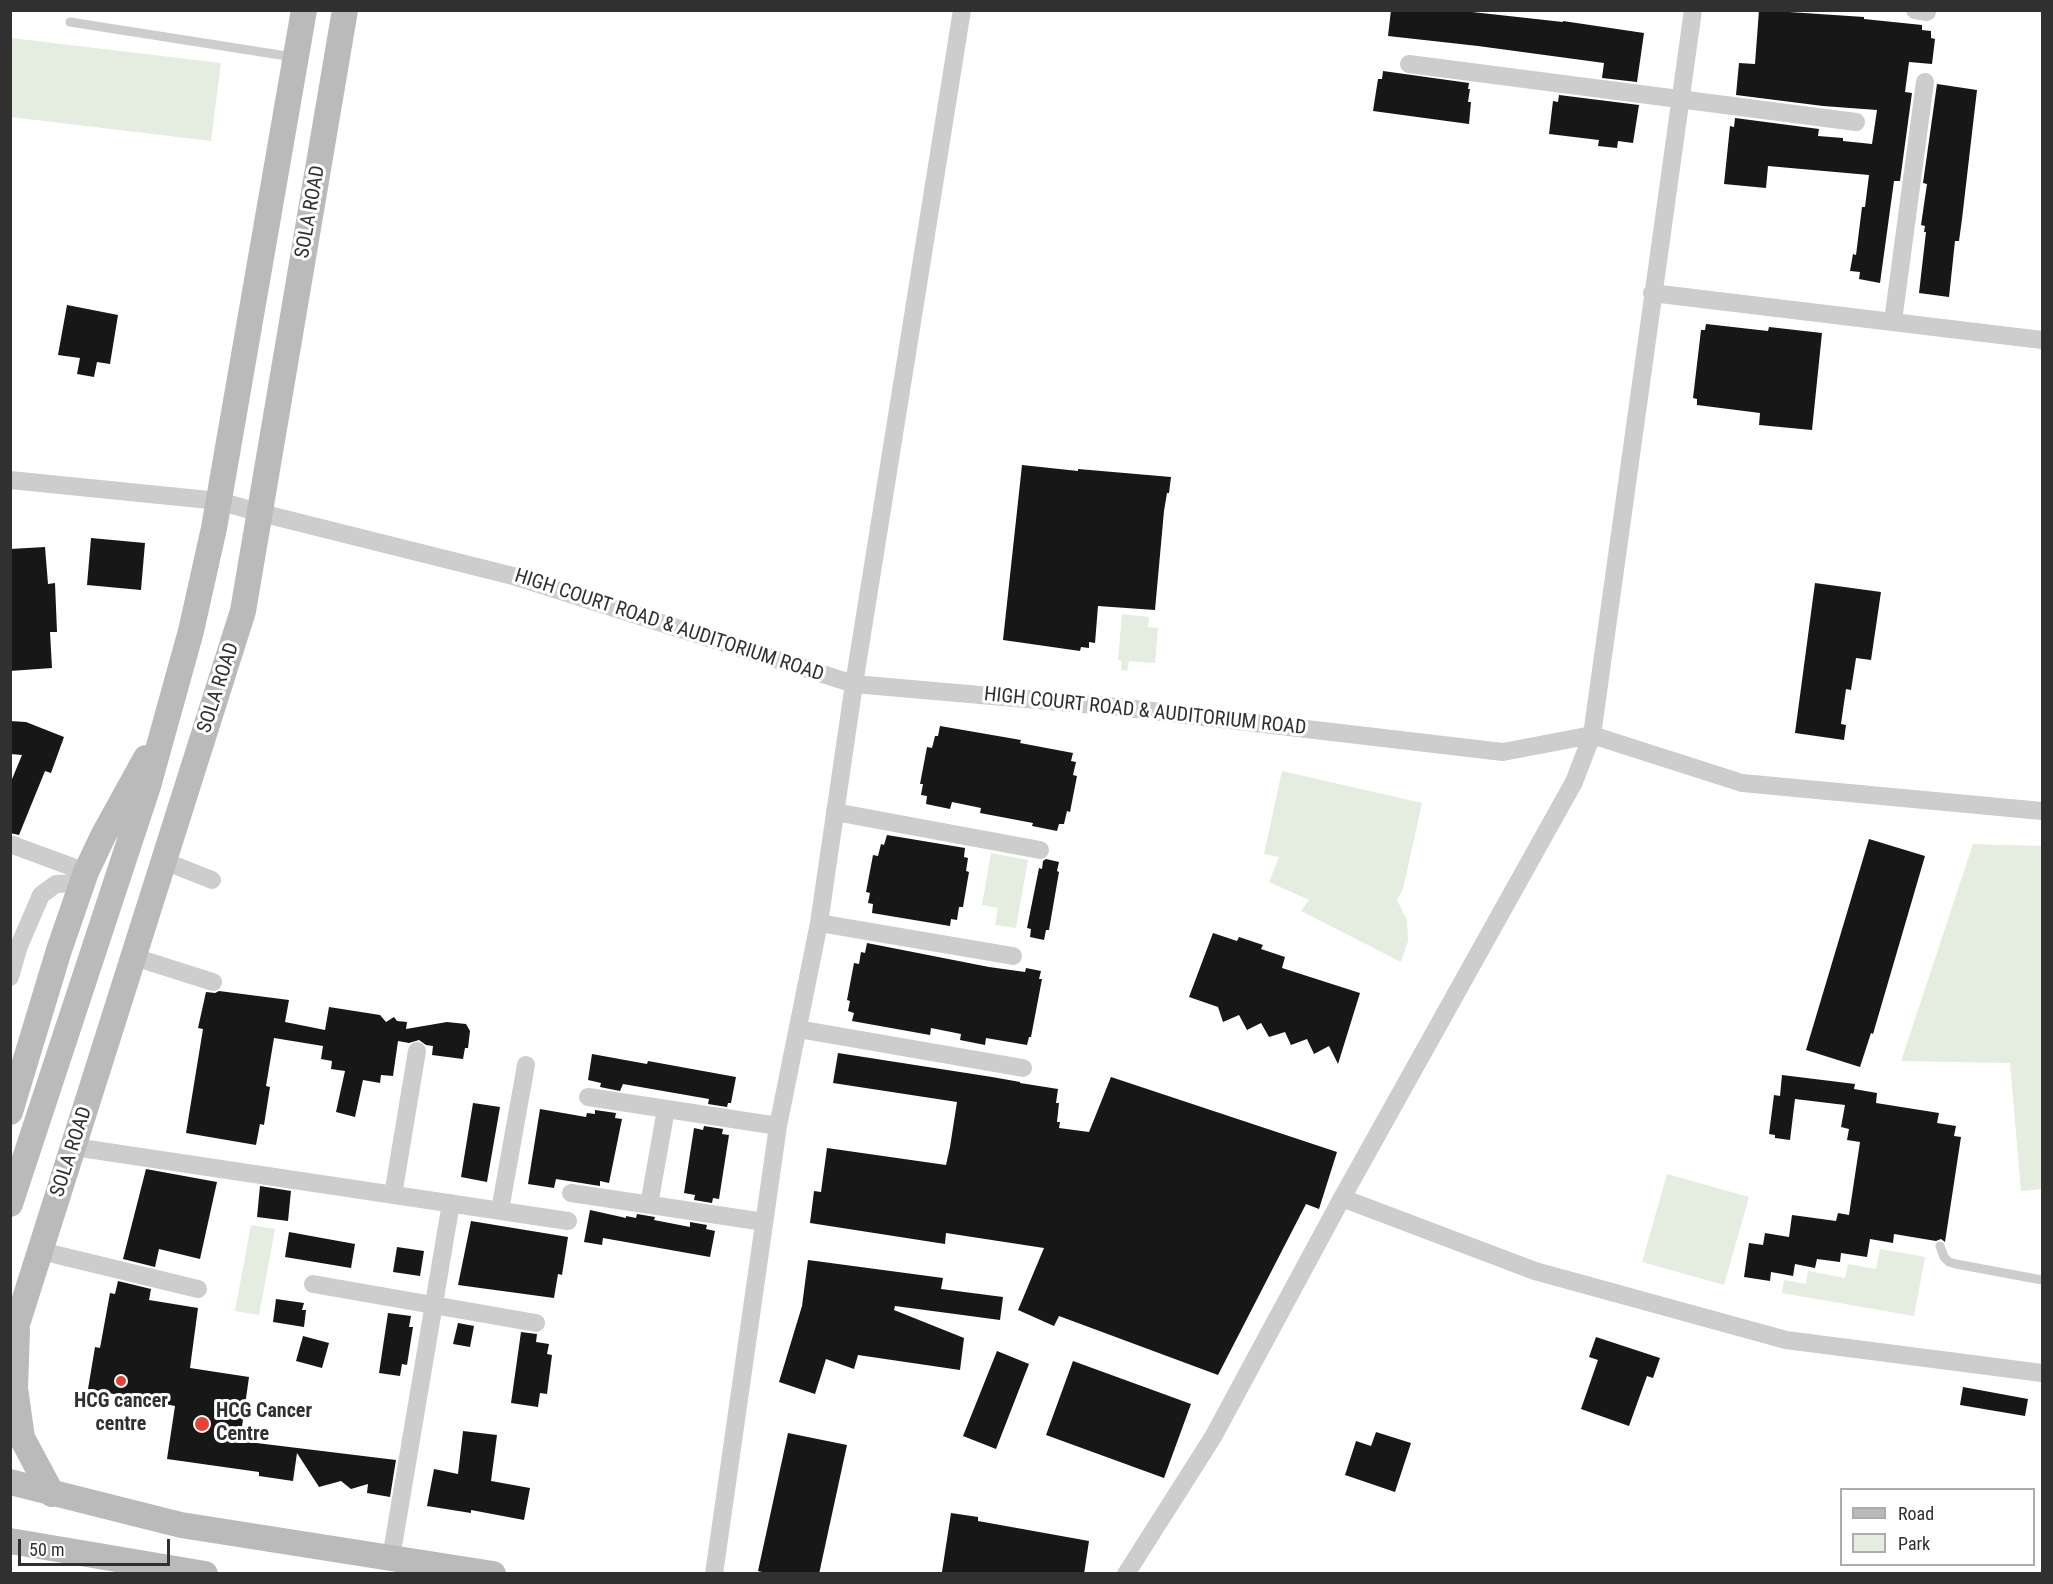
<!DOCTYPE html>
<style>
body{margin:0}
#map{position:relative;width:2053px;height:1584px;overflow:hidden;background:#fff;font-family:"Roboto Condensed",sans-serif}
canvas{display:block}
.frame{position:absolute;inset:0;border:12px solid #303030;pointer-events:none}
.legend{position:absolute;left:1840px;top:1488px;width:195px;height:78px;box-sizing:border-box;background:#fff;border:2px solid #acacac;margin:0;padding:8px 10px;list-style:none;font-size:18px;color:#303030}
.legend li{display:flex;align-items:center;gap:12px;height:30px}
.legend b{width:30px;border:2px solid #acacac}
.scale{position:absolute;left:18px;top:1539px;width:152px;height:27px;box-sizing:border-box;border:3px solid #303030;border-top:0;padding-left:8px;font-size:18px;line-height:21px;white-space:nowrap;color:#303030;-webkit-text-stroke:4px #fff;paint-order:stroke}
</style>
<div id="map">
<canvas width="2053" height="1584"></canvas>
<div class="frame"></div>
<ul class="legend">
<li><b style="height:8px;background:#bababa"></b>Road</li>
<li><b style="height:16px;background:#e4eddf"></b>Park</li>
</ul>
<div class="scale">50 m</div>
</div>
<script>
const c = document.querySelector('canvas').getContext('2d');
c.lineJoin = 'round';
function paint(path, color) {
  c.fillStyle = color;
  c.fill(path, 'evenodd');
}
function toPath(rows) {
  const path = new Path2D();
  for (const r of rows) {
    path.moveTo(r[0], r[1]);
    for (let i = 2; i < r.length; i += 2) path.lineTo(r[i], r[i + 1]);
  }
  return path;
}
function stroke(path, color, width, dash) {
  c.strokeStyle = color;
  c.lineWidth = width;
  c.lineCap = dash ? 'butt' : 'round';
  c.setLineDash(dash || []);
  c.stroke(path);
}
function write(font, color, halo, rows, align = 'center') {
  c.font = font + ' "Roboto Condensed",sans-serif';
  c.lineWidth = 6;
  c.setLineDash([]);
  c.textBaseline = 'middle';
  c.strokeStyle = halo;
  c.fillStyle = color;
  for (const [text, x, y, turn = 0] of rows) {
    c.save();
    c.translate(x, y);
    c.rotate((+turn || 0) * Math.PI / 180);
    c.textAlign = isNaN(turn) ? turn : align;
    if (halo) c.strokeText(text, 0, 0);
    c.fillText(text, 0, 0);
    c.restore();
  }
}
const green = toPath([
 [11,38,221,63,211,141,11,117],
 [1122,614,1149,617,1148,627,1158,628,1155,663,1129,661,1127,671,1121,670,1122,661,1118,660],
 [1282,771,1422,803,1403,889,1397,900,1407,920,1408,941,1401,962,1301,911,1309,900,1269,882,1279,857,1264,854],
 [1973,844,2042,846,2042,1189,2021,1191,2010,1063,1901,1061],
 [991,853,1028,860,1016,928,995,925,998,908,982,905],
 [1667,1174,1749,1197,1724,1285,1642,1262],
 [251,1225,275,1229,259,1315,235,1311],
 [1880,1249,1925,1257,1914,1316,1782,1293,1784,1280,1806,1284,1808,1271,1845,1278,1848,1264,1876,1269]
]);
const building = toPath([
 [1391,10,1454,10,1563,22,1563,21,1644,33,1637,82,1602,78,1604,63,1478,46,1388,36],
 [1759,10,1864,17,1864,19,1922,25,1922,30,1931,31,1931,38,1935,39,1932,64,1909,62,1905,92,1912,93,1900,181,1894,181,1880,283,1859,279,1860,272,1850,271,1853,254,1856,255,1862,207,1865,207,1869,175,1768,166,1766,188,1724,184,1730,126,1734,127,1735,118,1819,129,1818,136,1843,138,1843,141,1872,144,1877,110,1823,106,1736,95,1739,63,1755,64],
 [1383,71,1469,83,1468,89,1470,89,1468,102,1471,102,1469,124,1373,111,1378,79,1382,79],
 [1937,84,1977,90,1962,219,1959,241,1955,241,1949,297,1919,293,1926,232,1924,232,1925,226,1921,225,1927,184,1923,183],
 [1559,95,1639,105,1633,143,1618,141,1617,148,1598,146,1599,140,1549,134,1553,101,1558,102],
 [67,305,118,315,110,364,97,362,94,377,77,374,80,358,58,355],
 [1706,324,1768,331,1769,327,1822,333,1812,430,1759,425,1760,413,1697,405,1697,399,1693,398,1701,330,1705,330],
 [1022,465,1078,471,1078,469,1171,477,1169,493,1167,493,1164,511,1155,610,1098,606,1095,643,1089,642,1089,648,1081,647,1080,651,1003,640],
 [91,538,145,543,141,590,87,585],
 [45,547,48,584,55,583,57,632,50,632,52,668,10,671,10,549],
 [1815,583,1881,592,1871,660,1856,658,1851,690,1846,689,1841,724,1846,725,1844,740,1795,733],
 [10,721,26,722,64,737,51,773,45,771,19,835,10,833,10,784,22,755,10,754],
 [940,726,1021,740,1020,743,1073,753,1071,761,1076,762,1073,775,1077,776,1070,812,1067,811,1064,824,1059,824,1057,831,1032,826,1033,823,980,813,981,808,952,802,950,809,926,804,927,796,921,795,923,784,920,784,927,747,932,748,935,736,938,736],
 [887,835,965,848,964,857,968,858,966,871,969,872,963,907,959,907,957,920,951,919,950,926,872,913,873,904,868,903,870,893,866,892,870,871,873,855,878,856,881,844,884,845],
 [1869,839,1925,856,1873,1034,1871,1033,1860,1067,1806,1050],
 [1046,859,1059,862,1057,871,1059,872,1049,930,1046,930,1044,940,1030,937,1031,929,1027,928,1039,868,1042,869,1043,861],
 [1213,933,1237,941,1239,937,1263,945,1261,949,1285,957,1282,968,1360,993,1338,1064,1329,1046,1314,1054,1307,1039,1291,1045,1285,1032,1269,1037,1261,1023,1247,1030,1239,1015,1223,1022,1218,1007,1189,997],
 [867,943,989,967,1025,972,1026,968,1041,971,1039,979,1042,979,1031,1037,1029,1037,1027,1045,986,1038,985,1045,960,1040,961,1034,931,1028,930,1035,852,1021,854,1013,848,1011,850,1001,847,1000,854,963,859,964,861,952,865,953],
 [219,991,289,1000,285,1022,325,1030,329,1007,380,1015,386,1022,394,1017,397,1021,407,1022,406,1029,447,1022,466,1024,470,1031,468,1048,465,1048,463,1059,432,1055,433,1046,426,1045,419,1040,409,1043,398,1041,393,1076,381,1075,380,1083,363,1080,355,1117,336,1112,345,1071,331,1069,332,1061,321,1059,323,1046,274,1038,266,1086,270,1087,264,1125,260,1124,256,1145,186,1133,203,1029,198,1028,206,992,215,993],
 [838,1053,992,1077,1020,1082,1020,1083,1058,1089,1056,1103,1059,1103,1057,1122,1060,1122,1059,1128,1089,1132,1111,1077,1337,1152,1319,1209,1306,1204,1218,1375,1059,1316,1054,1326,1018,1310,1044,1248,946,1233,945,1244,810,1223,814,1191,821,1192,827,1148,946,1165,950,1147,957,1102,833,1083],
 [592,1054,647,1064,648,1061,736,1077,731,1103,728,1103,727,1107,708,1104,709,1099,623,1084,620,1091,600,1087,601,1083,588,1080],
 [1782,1075,1855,1084,1854,1089,1877,1093,1876,1103,1939,1113,1937,1123,1956,1126,1954,1136,1961,1137,1945,1242,1941,1239,1936,1241,1894,1234,1893,1243,1870,1239,1867,1257,1841,1253,1840,1262,1817,1259,1815,1268,1795,1264,1793,1276,1771,1272,1770,1281,1744,1277,1749,1243,1763,1245,1765,1233,1789,1237,1792,1215,1836,1221,1838,1213,1849,1215,1860,1142,1847,1140,1849,1129,1841,1127,1845,1105,1795,1099,1790,1140,1775,1138,1775,1135,1769,1134,1774,1095,1780,1096],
 [473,1103,500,1107,487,1182,461,1177],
 [540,1109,586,1117,587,1113,595,1114,595,1110,616,1113,615,1118,622,1119,609,1183,600,1181,600,1186,556,1179,554,1188,528,1184],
 [704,1126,723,1129,722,1134,729,1135,719,1199,713,1198,712,1203,694,1200,695,1195,684,1193,694,1128,703,1130],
 [146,1169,217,1182,200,1259,159,1249,155,1267,123,1259],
 [260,1186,291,1191,288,1221,257,1217],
 [590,1210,626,1218,626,1216,636,1218,637,1214,655,1217,654,1220,690,1227,690,1222,707,1225,706,1229,715,1231,710,1257,603,1238,602,1245,584,1242],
 [471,1221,568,1237,562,1275,558,1274,554,1298,458,1285],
 [289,1232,355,1244,351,1268,285,1257],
 [397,1247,424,1251,420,1276,393,1272],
 [808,1260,943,1278,941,1289,1003,1297,1000,1320,895,1306,894,1310,964,1338,960,1370,858,1355,854,1369,826,1359,815,1394,779,1382,802,1306],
 [118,1281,151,1289,149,1300,198,1308,190,1368,249,1377,240,1441,396,1460,390,1497,367,1493,368,1484,351,1489,341,1481,319,1487,297,1453,293,1481,259,1476,259,1472,167,1459,175,1406,88,1389,95,1347,100,1348,110,1293,115,1294],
 [276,1299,304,1303,302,1310,306,1310,304,1327,273,1322],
 [388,1313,411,1316,409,1327,413,1327,407,1365,402,1364,400,1376,379,1373],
 [458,1323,474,1326,470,1347,453,1344],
 [521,1332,537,1334,536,1342,549,1344,547,1354,552,1355,547,1394,540,1393,538,1407,511,1403],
 [303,1336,329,1343,322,1368,296,1361],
 [1596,1337,1660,1358,1653,1378,1647,1376,1629,1426,1581,1409,1598,1360,1589,1357],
 [997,1351,1029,1364,996,1449,963,1436],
 [1073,1361,1191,1404,1164,1478,1046,1435],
 [1963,1387,2028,1399,2025,1416,1960,1405],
 [463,1431,497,1435,491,1481,530,1488,524,1520,471,1510,471,1513,427,1506,434,1469,458,1474],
 [1376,1432,1411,1443,1395,1492,1345,1475,1356,1441,1371,1446],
 [788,1433,847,1445,819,1574,770,1574,758,1571],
 [951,1513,978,1517,978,1521,1089,1541,1084,1574,953,1574,942,1572]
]);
const lane = toPath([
 [70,22,293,57],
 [1940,1246,1944,1257,1949,1262,1956,1264,2042,1280]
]);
const street = toPath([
 [1915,10,1927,12],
 [1409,64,1856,122],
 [1652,293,2042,340],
 [1893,321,1925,82],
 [10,480,219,501,261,513,513,576,854,684,1118,707,1503,752,1592,735,1742,783,2042,811],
 [835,812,1040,850],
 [10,844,86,872],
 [164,861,212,880],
 [819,923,1013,956],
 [134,957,213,982],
 [10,977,19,946,41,895,56,884,83,883],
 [798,1029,1023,1068],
 [588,1097,778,1126],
 [74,1147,568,1221],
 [571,1193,764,1222],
 [393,1195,417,1051],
 [1342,1198,1535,1271,1786,1340,2042,1373],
 [649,1205,666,1109],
 [500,1210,526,1065],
 [41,1251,198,1289],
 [313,1284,536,1323],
 [391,1558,451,1203],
 [714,1574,778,1126,819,923,854,684,962,10],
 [1126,1574,1213,1437,1342,1198,1574,782,1592,735,1693,10]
]);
const secondary = toPath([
 [10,1112,59,950,86,872,103,836,146,758],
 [10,1204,148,786,191,631,214,528,304,10],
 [17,1330,15,1388,22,1438,52,1494],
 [10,1346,243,611,345,10],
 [10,1482,181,1525,493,1574],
 [10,1541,205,1574]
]);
const markers = [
 [121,1381,6,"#e44336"],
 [202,1424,8,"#e44336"]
];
const streetNames = [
 ["SOLA ROAD",311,212,-80],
 ["HIGH COURT ROAD & AUDITORIUM ROAD",669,626,18],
 ["SOLA ROAD",219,688,-72],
 ["HIGH COURT ROAD & AUDITORIUM ROAD",1145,712,6],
 ["SOLA ROAD",72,1152,-72]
];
const poiNames = [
 ["HCG cancer",121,1402],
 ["centre",121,1425],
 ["HCG Cancer",216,1412,"left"],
 ["Centre",216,1435,"left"]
];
paint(green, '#e4eddf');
paint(building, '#171717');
stroke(lane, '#cdcdcd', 9);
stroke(street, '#cdcdcd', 18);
stroke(secondary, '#bababa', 26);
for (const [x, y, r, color] of markers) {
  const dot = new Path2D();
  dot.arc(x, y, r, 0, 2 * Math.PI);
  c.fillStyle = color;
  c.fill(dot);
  stroke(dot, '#fff', 2);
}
write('20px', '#303030', '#fff', streetNames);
write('bold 20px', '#303030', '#fff', poiNames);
</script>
